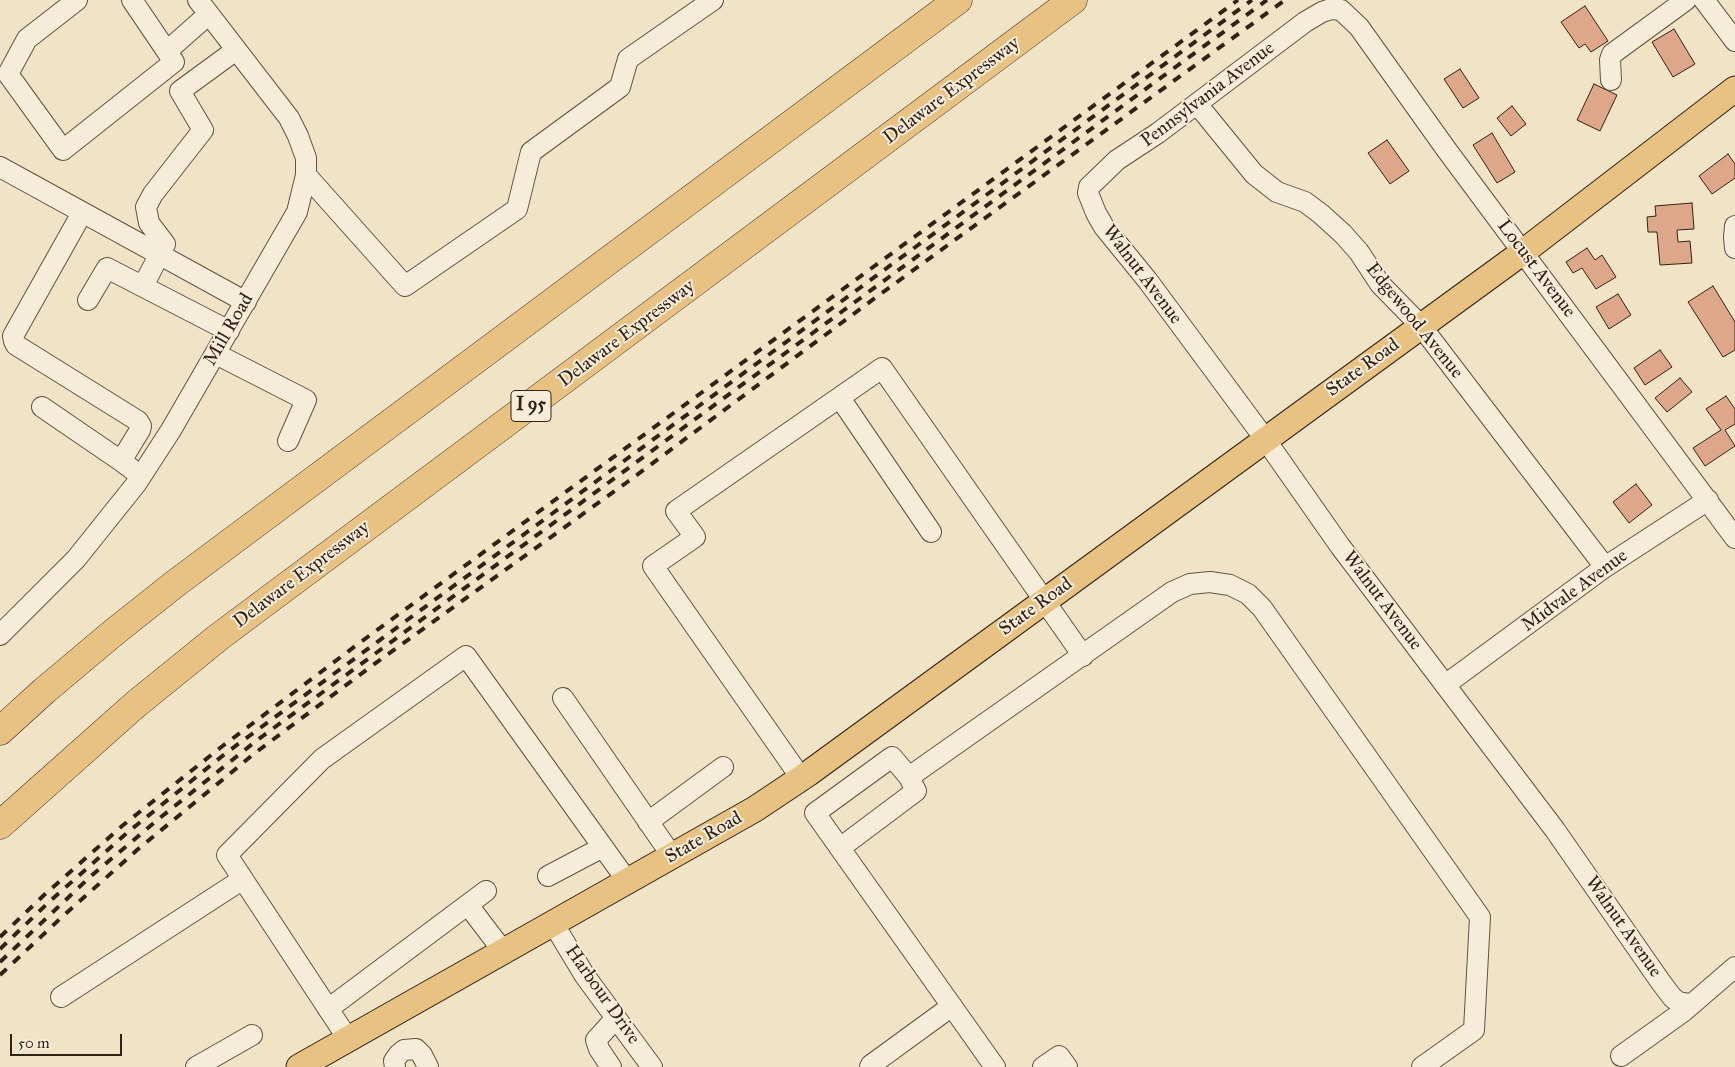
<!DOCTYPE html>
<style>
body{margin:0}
#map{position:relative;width:1735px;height:1067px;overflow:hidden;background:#f0e3c6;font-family:"IM FELL Great Primer",serif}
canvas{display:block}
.scale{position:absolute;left:10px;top:1034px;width:112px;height:22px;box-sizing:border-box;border:2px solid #312215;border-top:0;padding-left:6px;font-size:15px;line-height:18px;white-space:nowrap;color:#312215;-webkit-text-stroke:4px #f5edda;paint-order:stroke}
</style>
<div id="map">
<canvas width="1735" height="1067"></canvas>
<div class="scale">50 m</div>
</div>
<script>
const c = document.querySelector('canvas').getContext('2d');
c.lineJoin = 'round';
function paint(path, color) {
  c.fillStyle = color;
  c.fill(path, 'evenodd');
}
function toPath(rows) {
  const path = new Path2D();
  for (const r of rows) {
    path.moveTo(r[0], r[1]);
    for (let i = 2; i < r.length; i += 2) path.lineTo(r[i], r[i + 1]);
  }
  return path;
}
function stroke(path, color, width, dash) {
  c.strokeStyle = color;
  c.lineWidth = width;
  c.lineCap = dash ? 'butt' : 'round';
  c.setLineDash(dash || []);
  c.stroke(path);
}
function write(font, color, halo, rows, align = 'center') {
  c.font = font + ' "IM FELL Great Primer",serif';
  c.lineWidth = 4;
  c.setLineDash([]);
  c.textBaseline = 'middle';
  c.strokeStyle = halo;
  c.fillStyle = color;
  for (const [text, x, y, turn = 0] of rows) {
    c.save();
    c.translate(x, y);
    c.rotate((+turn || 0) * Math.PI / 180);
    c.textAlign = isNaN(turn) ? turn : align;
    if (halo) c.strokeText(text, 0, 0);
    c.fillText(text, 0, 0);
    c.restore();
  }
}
const building = toPath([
 [1585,6,1608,41,1591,52,1585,44,1579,48,1561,22,1585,6],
 [1674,29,1695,64,1673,77,1652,42,1674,29],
 [1460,69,1479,98,1463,108,1444,79,1460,69],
 [1594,84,1617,95,1600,131,1577,120,1594,84],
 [1512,106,1526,124,1511,136,1497,118,1512,106],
 [1492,133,1515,172,1497,183,1473,145,1492,133],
 [1387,140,1409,171,1390,184,1368,153,1387,140],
 [1728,154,1735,164,1735,178,1712,194,1699,176,1728,154],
 [1692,203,1694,229,1677,230,1678,242,1690,241,1692,263,1660,265,1657,232,1648,232,1647,217,1656,216,1655,206,1692,203],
 [1587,248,1595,260,1602,255,1616,277,1596,289,1582,268,1573,273,1566,262,1587,248],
 [1713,286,1735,322,1735,350,1723,357,1688,302,1713,286],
 [1618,294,1631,315,1609,329,1596,307,1618,294],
 [1660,350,1672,367,1645,385,1634,368,1660,350],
 [1680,378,1692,392,1667,412,1655,398,1680,378],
 [1726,396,1735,409,1735,424,1725,430,1735,446,1705,466,1693,448,1721,430,1706,409,1726,396],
 [1636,484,1652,505,1629,523,1613,502,1636,484]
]);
const minor = toPath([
 [77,0,27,39,8,74,63,150,174,62,132,0],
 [1704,0,1735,41],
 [167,51,209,14],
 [1611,80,1610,60,1612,54,1686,0],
 [1197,104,1254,174,1277,192,1305,202,1321,214,1343,234,1359,252,1380,284,1421,326,1605,567],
 [0,167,246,302],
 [306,175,405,286,517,209,531,152,620,87,628,59,713,0],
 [82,213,13,336,14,341,16,345,138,421,141,426,140,430,121,461,141,476],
 [1735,226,1734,237,1735,248],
 [143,286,165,244,149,223,146,207,153,194,203,130,180,91,236,50],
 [88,300,107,268,229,331],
 [216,354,306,400,288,441],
 [840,398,931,532],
 [42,407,121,461],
 [0,635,76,559,136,484,171,430,297,212,306,175,306,158,298,136,289,118,198,0],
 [1445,685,1605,567,1708,500],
 [563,698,672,856],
 [801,778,653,566,695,537,676,511,882,368,1083,656],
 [648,822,723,767],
 [840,848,916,791,909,777],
 [548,876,603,847],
 [468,905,503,951],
 [553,923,585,976,652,1067],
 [61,997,243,879],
 [1690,1004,1678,1002,1672,997,1660,981,1555,830,1340,546,1265,439,1148,281,1104,227,1096,213,1088,193,1089,187,1117,160,1158,133,1305,22,1322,12,1331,9,1341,10,1359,27,1446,149,1735,538],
 [328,1009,486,891],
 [348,1039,227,855,322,759,466,656,628,882],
 [1621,1056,1684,1011,1735,967],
 [196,1067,252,1035],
 [395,1067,394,1061,399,1054,404,1050,416,1049,422,1055,428,1067],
 [611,1067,599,1049,596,1040,616,1018],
 [870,1067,871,1065,952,1006],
 [995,1067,815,813,892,757,909,777,1172,592,1190,584,1210,582,1230,585,1248,594,1262,608,1480,917,1474,1030,1422,1067],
 [1043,1067,1059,1056,1067,1067]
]);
const major = toPath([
 [299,1067,755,809,809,773,1523,252,1735,89]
]);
const highway = toPath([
 [0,731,44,691,113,633,176,583,958,0],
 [0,825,136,704,220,636,1073,0]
]);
const rail = toPath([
 [0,937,43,896,122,826,220,748,358,644,1238,0],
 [0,949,49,902,128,832,226,753,1252,0],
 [0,962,91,876,161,817,256,741,1267,0],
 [0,975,62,917,137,850,255,753,373,665,626,483,875,298,1285,0]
]);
const shields = [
 [531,406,40]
];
const shieldNames = [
 ["I 95",531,406]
];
const streetNames = [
 ["Delaware Expressway",952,91,-37],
 ["Pennsylvania Avenue",1208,95,-37],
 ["Locust Avenue",1536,269,53],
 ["Walnut Avenue",1142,275,53],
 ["Edgewood Avenue",1414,321,51],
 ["Mill Road",229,330,-60],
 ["Delaware Expressway",627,334,-37],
 ["State Road",1363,368,-36],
 ["Delaware Expressway",302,575,-37],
 ["Midvale Avenue",1575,591,-36],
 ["Walnut Avenue",1382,601,53],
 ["State Road",1036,607,-36],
 ["State Road",704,838,-30],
 ["Walnut Avenue",1623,927,55],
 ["Harbour Drive",602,995,55]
];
paint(building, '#dea78a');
stroke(building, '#312215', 1);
stroke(minor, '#615241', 22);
stroke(major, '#312215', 27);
stroke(highway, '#312215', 29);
stroke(minor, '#f5edda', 20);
stroke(major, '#e8c283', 25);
stroke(highway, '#e8c283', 28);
stroke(rail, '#312215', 4, [9, 9]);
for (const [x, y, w] of shields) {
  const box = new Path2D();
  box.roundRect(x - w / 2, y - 15.5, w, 31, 4);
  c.fillStyle = '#f5edda';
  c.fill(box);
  stroke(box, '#312215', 1);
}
write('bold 18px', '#312215', null, shieldNames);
write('19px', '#312215', '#f5edda', streetNames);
</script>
